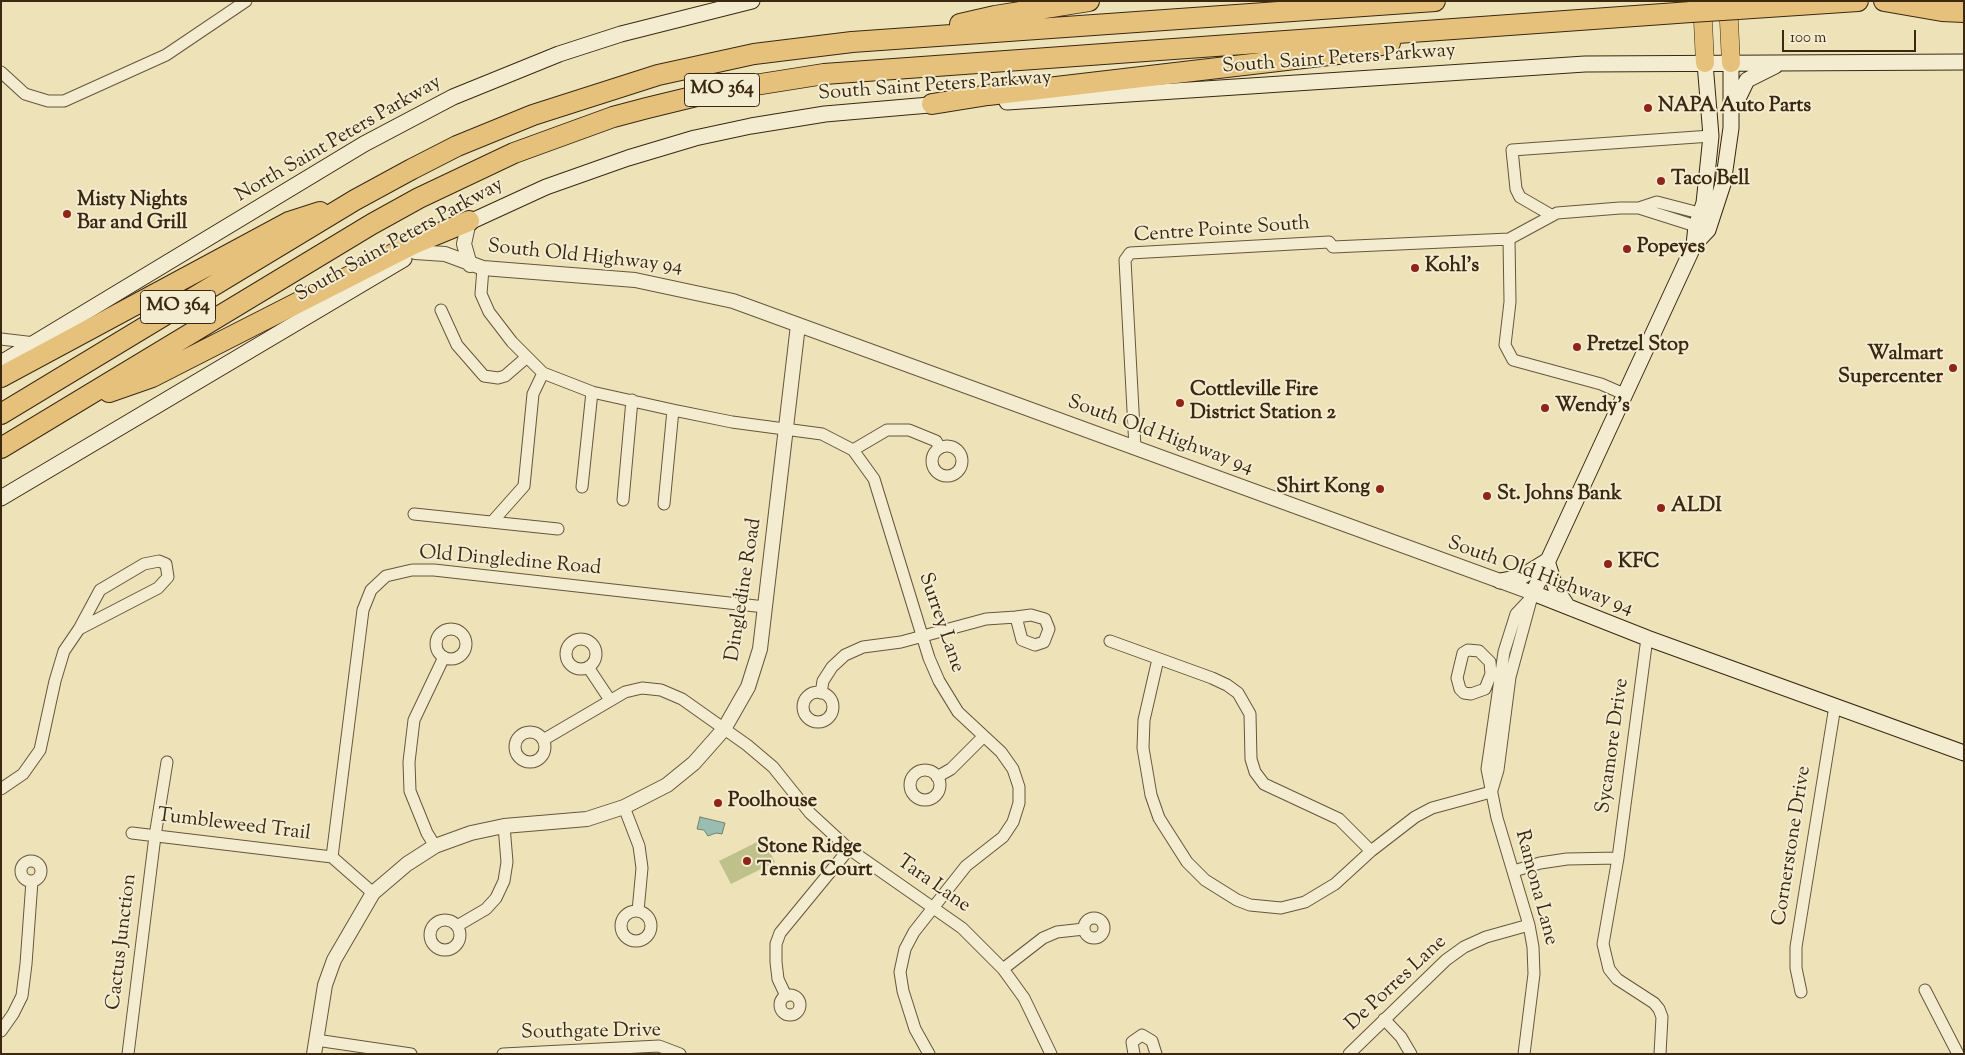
<!DOCTYPE html>
<style>
body{margin:0}
#map{position:relative;width:1965px;height:1055px;overflow:hidden;background:#ede2b8;font-family:"Sorts Mill Goudy",serif}
canvas{display:block}
.frame{position:absolute;inset:0;border:2px solid #3a2811;pointer-events:none}
.scale{position:absolute;left:1782px;top:30px;width:134px;height:22px;box-sizing:border-box;border:2px solid #3a2811;border-top:0;padding-left:6px;font-size:15px;line-height:18px;white-space:nowrap;color:#3a2811;-webkit-text-stroke:4px #f3ecd1;paint-order:stroke}
</style>
<div id="map">
<canvas width="1965" height="1055"></canvas>
<div class="frame"></div>
<div class="scale">100 m</div>
</div>
<script>
const c = document.querySelector('canvas').getContext('2d');
c.lineJoin = 'round';
function paint(path, color) {
  c.fillStyle = color;
  c.fill(path, 'evenodd');
}
function toPath(rows) {
  const path = new Path2D();
  for (const r of rows) {
    if (r.length === 3) {
      path.moveTo(r[0] + r[2], r[1]);
      path.arc(r[0], r[1], r[2], 0, 2 * Math.PI);
      continue;
    }
    path.moveTo(r[0], r[1]);
    for (let i = 2; i < r.length; i += 2) path.lineTo(r[i], r[i + 1]);
  }
  return path;
}
function stroke(path, color, width, dash) {
  c.strokeStyle = color;
  c.lineWidth = width;
  c.lineCap = dash ? 'butt' : 'round';
  c.setLineDash(dash || []);
  c.stroke(path);
}
function write(font, color, halo, rows, align = 'center') {
  c.font = font + ' "Sorts Mill Goudy",serif';
  c.lineWidth = 4;
  c.setLineDash([]);
  c.textBaseline = 'middle';
  c.strokeStyle = halo;
  c.fillStyle = color;
  for (const [text, x, y, turn = 0] of rows) {
    c.save();
    c.translate(x, y);
    c.rotate((+turn || 0) * Math.PI / 180);
    c.textAlign = isNaN(turn) ? turn : align;
    if (halo) c.strokeText(text, 0, 0);
    c.fillText(text, 0, 0);
    c.restore();
  }
}
const green = toPath([
 [763,839,775,862,731,884,719,861]
]);
const water = toPath([
 [700,817,725,823,722,834,716,833,708,836,704,830,697,829,700,817]
]);
const minor = toPath([
 [1,72,25,94,48,101,64,101,166,55,246,1],
 [1639,208,1657,202,1707,215],
 [1551,215,1520,197,1516,189,1512,150,1711,136],
 [483,268,481,294,489,312,512,342,543,373,592,392,673,410,732,422,822,434,853,450,887,430,909,430,936,441,940,448],
 [441,310,457,345,484,376,498,378,505,376,527,357],
 [1,339,35,343],
 [1624,394,1601,384,1513,360,1505,345,1510,302,1509,239,1557,213,1620,208,1639,208,1702,228],
 [947,461,15],
 [1135,448,1125,260,1130,253,1329,242,1333,247,1509,239],
 [853,450,874,479,929,658,939,681,958,712,1001,752,1013,769,1019,787,1019,803,1013,822,1003,837,966,866,914,932,905,949,900,972,903,991,915,1029,929,1054],
 [582,487,592,392],
 [623,500,632,400],
 [664,504,673,410],
 [414,514,558,529],
 [492,522,524,486,533,394,543,373],
 [1031,615,1045,619,1049,629,1044,642,1035,645,1022,640,1016,617,1031,615],
 [451,644,15],
 [1647,638,1618,858,1603,944,1609,969,1617,979,1654,1003,1659,1009,1662,1017,1660,1054],
 [581,654,15],
 [1110,641,1212,678,1227,685,1238,693,1250,714,1251,759,1255,772,1264,784,1339,819,1371,851],
 [1158,659,1144,720,1143,748,1151,795,1159,818,1187,862,1205,880,1237,900,1250,905,1281,908,1305,902,1335,884,1371,851,1415,817,1432,808,1491,792],
 [588,667,610,700],
 [1491,674,1485,689,1471,694,1464,693,1460,689,1457,678,1463,653,1468,650,1479,651,1490,662,1491,674,1505,676],
 [818,707,15],
 [821,693,823,681,832,667,845,655,863,647,901,642,986,619,1016,617],
 [530,747,15],
 [543,740,625,692,642,688,661,690,682,699,747,745,773,767,810,813,849,849,962,928,1003,969,1024,998,1051,1054],
 [925,785,15],
 [937,777,951,769,983,737],
 [1,789,23,774,40,750,55,681,64,651,79,629,100,590,144,564,159,561,166,564,168,577,158,588,79,629],
 [1492,790,1498,770,1510,677,1532,596],
 [624,807,639,846,642,868,638,911],
 [132,833,332,857],
 [435,846,427,833,410,791,409,762,414,720,444,657],
 [31,871,10],
 [1514,871,1540,863,1567,859,1618,858],
 [373,893,332,857,363,610,371,590,386,576,412,570,434,570,765,607],
 [636,926,15],
 [1094,928,10],
 [445,935,15],
 [457,926,486,909,496,898,504,881,507,862,504,826],
 [1003,969,1043,938,1057,932,1084,929],
 [1925,990,1958,1054],
 [1801,992,1796,968,1796,947,1835,706],
 [790,1005,10],
 [786,996,778,979,776,962,776,944,780,933,849,849],
 [1384,1019,1401,1037,1411,1054],
 [1,1031,13,1014,22,996,26,964,32,881],
 [316,1040,411,1054],
 [128,1054,155,836,167,762],
 [503,1054,659,1046,680,1054],
 [1134,1054,1132,1042,1142,1035,1152,1041,1156,1054],
 [1349,1054,1446,960,1464,947,1486,937,1529,925],
 [1524,1054,1534,974,1533,947,1529,925,1497,818,1487,769,1504,652,1516,614,1531,598]
]);
const tertiary = toPath([
 [469,221,464,244,470,265],
 [415,252,445,254,483,268,635,280,733,301,1533,593],
 [314,1054,325,985,334,960,373,893,407,864,435,846,471,833,504,826,587,819,624,807,667,785,694,763,724,729,748,687,760,649,798,325]
]);
const secondary = toPath([
 [1705,63,1711,136,1704,203,1696,226,1694,245,1533,593,1647,638,1964,753],
 [1007,102,1585,64,1964,62],
 [1734,107,1747,80,1775,66],
 [461,226,546,187,628,158,695,138,751,126,825,114,941,104],
 [1694,245,1708,230,1723,184,1731,128,1731,63],
 [1,363,364,144,453,97,559,54,621,34,752,1],
 [1,498,404,259],
 [1547,561,1556,589,1568,607],
 [1500,581,1521,577,1547,561]
]);
const primary = toPath([
 [1702,1,1705,63],
 [1728,1,1731,63]
]);
const motorway = toPath([
 [1884,1,1942,11,1964,12],
 [1738,9,1858,1],
 [960,24,995,16,1089,1],
 [932,104,988,95,1346,53,1390,43],
 [1,377,289,222,320,212],
 [109,392,152,377,413,244,469,221],
 [1,414,355,200,412,169,457,146,533,115,658,75,754,54,852,42,1435,1],
 [1,448,372,224,419,198,514,153,613,117,647,108,717,91,824,74,1691,12]
]);
const motorwayBridge = toPath([
 [1691,12,1738,9]
]);
const markers = [
 [1648,108,5,"#8f2418"],
 [1661,181,5,"#8f2418"],
 [67,214,5,"#8f2418"],
 [1627,249,5,"#8f2418"],
 [1415,268,5,"#8f2418"],
 [1577,347,5,"#8f2418"],
 [1953,368,5,"#8f2418"],
 [1180,403,5,"#8f2418"],
 [1545,408,5,"#8f2418"],
 [1380,489,5,"#8f2418"],
 [1487,496,5,"#8f2418"],
 [1661,508,5,"#8f2418"],
 [1608,564,5,"#8f2418"],
 [718,803,5,"#8f2418"],
 [747,861,5,"#8f2418"]
];
const shields = [
 [722,90,75],
 [178,307,75]
];
const shieldNames = [
 ["MO 364",722,90],
 ["MO 364",178,307]
];
const streetNames = [
 ["South Saint Peters Parkway",1339,60,-4],
 ["South Saint Peters Parkway",935,87,-4],
 ["North Saint Peters Parkway",339,140,-30],
 ["Centre Pointe South",1222,231,-4],
 ["South Saint Peters Parkway",400,241,-29],
 ["South Old Highway 94",585,258,6],
 ["South Old Highway 94",1160,436,20],
 ["Old Dingledine Road",510,562,5],
 ["South Old Highway 94",1540,577,20],
 ["Dingledine Road",745,590,-81],
 ["Surrey Lane",940,623,71],
 ["Sycamore Drive",1614,746,-82],
 ["Tumbleweed Trail",234,826,7],
 ["Cornerstone Drive",1793,846,-81],
 ["Tara Lane",933,885,35],
 ["Ramona Lane",1535,888,75],
 ["Cactus Junction",123,942,-83],
 ["De Porres Lane",1397,984,-43],
 ["Southgate Drive",591,1033,-1]
];
const poiNames = [
 ["NAPA Auto Parts",1658,108],
 ["Taco Bell",1671,181],
 ["Misty Nights",77,202],
 ["Bar and Grill",77,225],
 ["Popeyes",1637,249],
 ["Kohl's",1425,268],
 ["Pretzel Stop",1587,347],
 ["Walmart",1943,356,"right"],
 ["Supercenter",1943,379,"right"],
 ["Cottleville Fire",1190,392],
 ["District Station 2",1190,415],
 ["Wendy's",1555,408],
 ["Shirt Kong",1370,489,"right"],
 ["St. Johns Bank",1497,496],
 ["ALDI",1671,508],
 ["KFC",1618,564],
 ["Poolhouse",728,803],
 ["Stone Ridge",757,849],
 ["Tennis Court",757,872]
];
paint(green, '#bec28a');
paint(water, '#99bdb1');
stroke(water, '#738171', 1);
stroke(minor, '#67563b', 13);
stroke(tertiary, '#67563b', 16);
stroke(secondary, '#3a2811', 17);
stroke(primary, '#3a2811', 19);
stroke(motorway, '#3a2811', 22);
stroke(minor, '#f3ecd1', 11);
stroke(tertiary, '#f3ecd1', 14);
stroke(secondary, '#f3ecd1', 15);
stroke(primary, '#e6c17c', 18);
stroke(motorway, '#e6c17c', 20);
stroke(motorwayBridge, '#3a2811', 22, []);
stroke(motorwayBridge, '#e6c17c', 20);
for (const [x, y, r, color] of markers) {
  const dot = new Path2D();
  dot.arc(x, y, r, 0, 2 * Math.PI);
  c.fillStyle = color;
  c.fill(dot);
  stroke(dot, '#f3ecd1', 2);
}
for (const [x, y, w] of shields) {
  const box = new Path2D();
  box.roundRect(x - w / 2, y - 16.5, w, 33, 4);
  c.fillStyle = '#f3ecd1';
  c.fill(box);
  stroke(box, '#3a2811', 1);
}
write('bold 19px', '#3a2811', null, shieldNames);
write('20px', '#3a2811', '#f3ecd1', streetNames);
write('bold 20px', '#3a2811', '#f3ecd1', poiNames, 'left');
</script>
